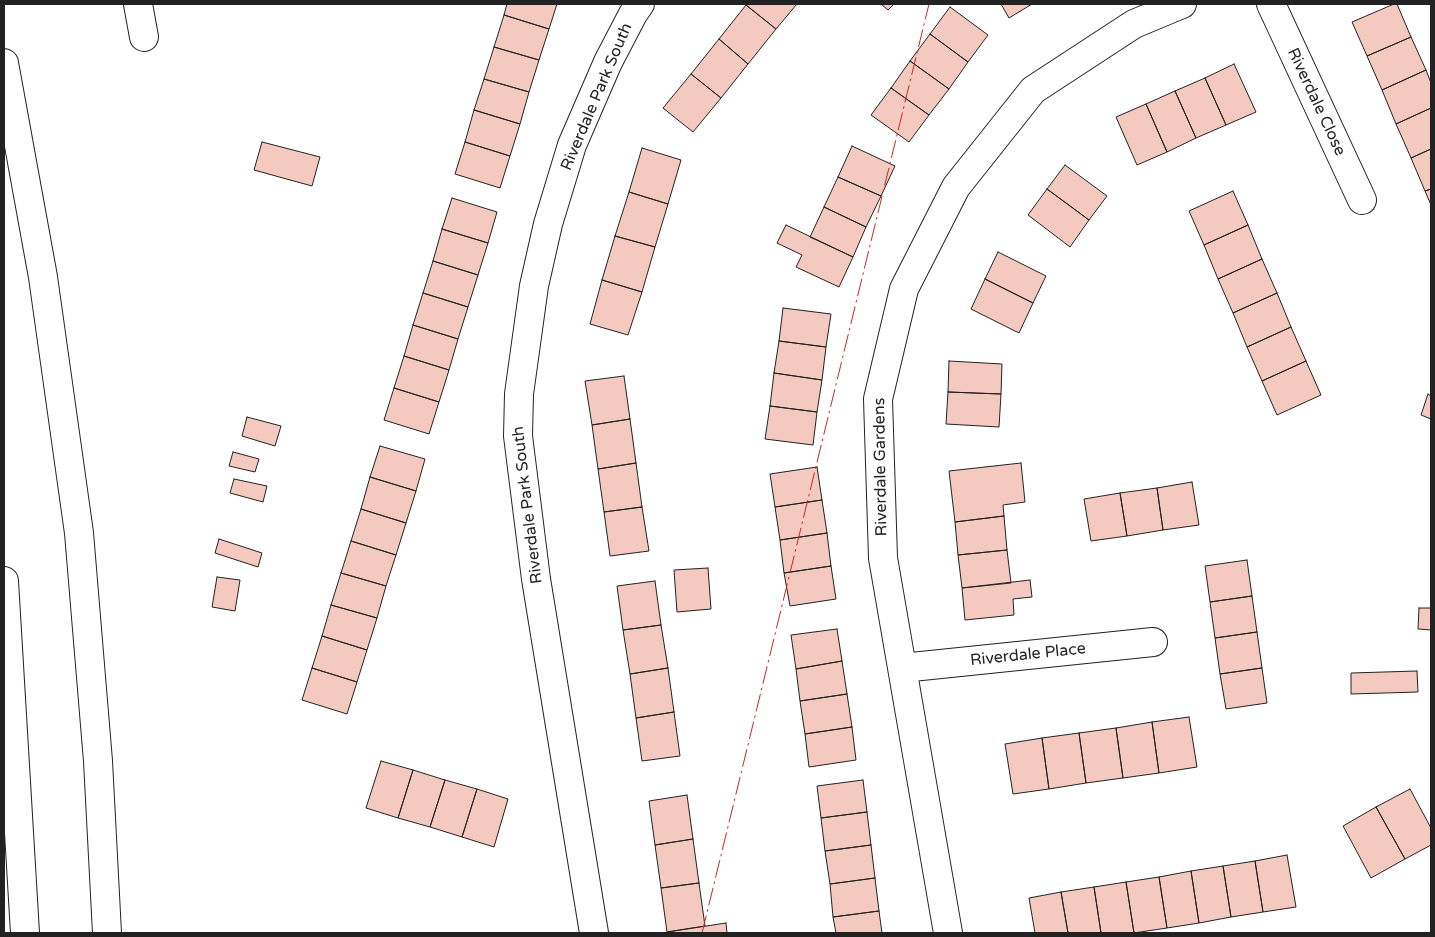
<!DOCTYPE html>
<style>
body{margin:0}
#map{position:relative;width:1435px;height:937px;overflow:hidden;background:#fff;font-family:"Varela Round",sans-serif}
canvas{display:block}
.frame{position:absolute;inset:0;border:5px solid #222;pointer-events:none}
</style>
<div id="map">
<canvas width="1435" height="937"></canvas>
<div class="frame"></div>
</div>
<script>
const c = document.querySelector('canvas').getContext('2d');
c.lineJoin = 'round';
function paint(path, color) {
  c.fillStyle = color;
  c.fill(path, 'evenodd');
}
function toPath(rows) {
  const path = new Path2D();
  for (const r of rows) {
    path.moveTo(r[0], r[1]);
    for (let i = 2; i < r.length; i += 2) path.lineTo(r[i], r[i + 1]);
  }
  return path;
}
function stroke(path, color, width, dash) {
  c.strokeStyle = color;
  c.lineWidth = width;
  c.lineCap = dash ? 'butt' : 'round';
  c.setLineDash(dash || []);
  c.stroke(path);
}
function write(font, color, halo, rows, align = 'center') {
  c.font = font + ' "Varela Round",sans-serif';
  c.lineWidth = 4;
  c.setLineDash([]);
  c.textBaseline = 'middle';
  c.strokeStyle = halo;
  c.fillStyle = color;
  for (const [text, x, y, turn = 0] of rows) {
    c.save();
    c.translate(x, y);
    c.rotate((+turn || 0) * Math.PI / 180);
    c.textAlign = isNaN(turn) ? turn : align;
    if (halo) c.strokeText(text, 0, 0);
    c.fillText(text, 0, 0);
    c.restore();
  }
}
const building = toPath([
 [507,4,557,4,549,29,504,15,507,4],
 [747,4,797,4,776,29,746,5,747,4],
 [881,4,894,4,888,10,881,4],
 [1001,4,1032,4,1009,18,1001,4],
 [1394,4,1397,4,1411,37,1367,56,1352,22,1394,4],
 [746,5,776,29,748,64,719,39,746,5],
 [950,7,988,35,968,62,930,34,950,7],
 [504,15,549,29,539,60,494,47,504,15],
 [930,34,968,62,949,89,910,61,930,34],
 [1411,37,1426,70,1382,90,1367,56,1411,37],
 [719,39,748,64,721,98,691,74,719,39],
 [494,47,539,60,529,92,484,79,494,47],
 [910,61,949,89,929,115,891,88,910,61],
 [1234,64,1256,112,1226,125,1205,78,1234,64],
 [1426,70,1431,83,1431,108,1396,124,1382,90,1426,70],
 [691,74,721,98,693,132,663,108,691,74],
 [1205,78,1226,125,1196,138,1175,91,1205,78],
 [484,79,529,92,520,124,474,110,484,79],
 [891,88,929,115,909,142,871,115,891,88],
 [1175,91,1196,138,1167,152,1146,104,1175,91],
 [1146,104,1167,152,1137,165,1116,117,1146,104],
 [1431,108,1431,149,1411,158,1396,124,1431,108],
 [474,110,520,124,510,156,465,142,474,110],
 [262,142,320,157,312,186,254,170,262,142],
 [465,142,510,156,500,188,455,174,465,142],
 [852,146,895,166,881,196,838,177,852,146],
 [642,148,681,160,668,204,629,192,642,148],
 [1431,149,1431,189,1425,191,1411,158,1431,149],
 [1065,165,1107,196,1089,220,1047,189,1065,165],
 [838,177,881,196,866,227,824,207,838,177],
 [1047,189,1089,220,1070,247,1028,215,1047,189],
 [1431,189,1431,205,1425,191,1431,189],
 [1233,191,1248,225,1204,245,1189,211,1233,191],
 [629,192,668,204,655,247,615,236,629,192],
 [452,198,497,212,488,243,442,229,452,198],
 [824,207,866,227,853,257,810,237,824,207],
 [786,225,853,257,839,287,796,267,802,255,777,243,786,225],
 [1248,225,1262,259,1218,279,1204,245,1248,225],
 [442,229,488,243,478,275,433,261,442,229],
 [615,236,655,247,642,292,602,280,615,236],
 [998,252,1046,276,1033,303,985,279,998,252],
 [1262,259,1277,293,1233,313,1218,279,1262,259],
 [433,261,478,275,468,307,423,293,433,261],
 [985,279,1033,303,1019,333,971,309,985,279],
 [602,280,642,292,628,335,590,324,602,280],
 [423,293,468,307,458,339,413,325,423,293],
 [1277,293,1291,327,1247,347,1233,313,1277,293],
 [783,308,831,314,826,347,779,341,783,308],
 [413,325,458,339,449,370,404,356,413,325],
 [1291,327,1306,361,1262,381,1247,347,1291,327],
 [779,341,826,347,822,380,774,373,779,341],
 [404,356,449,370,439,402,394,388,404,356],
 [949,361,1002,364,1001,394,948,392,949,361],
 [1306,361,1321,395,1277,415,1262,381,1306,361],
 [774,373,822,380,817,412,770,406,774,373],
 [624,376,630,419,592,425,585,381,624,376],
 [394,388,439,402,429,434,384,420,394,388],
 [948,392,1001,394,999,427,946,424,948,392],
 [1428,394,1431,396,1431,419,1421,415,1428,394],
 [770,406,817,412,813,445,765,439,770,406],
 [247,417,281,426,275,446,242,436,247,417],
 [630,419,636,463,598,469,592,425,630,419],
 [380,446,425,459,416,491,370,477,380,446],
 [233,452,259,459,255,472,229,466,233,452],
 [636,463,642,507,604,512,598,469,636,463],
 [1021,463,1025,502,1003,505,1004,516,955,522,949,471,1021,463],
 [817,467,822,500,775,507,770,474,817,467],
 [370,477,416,491,406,523,361,509,370,477],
 [234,479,267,486,263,502,230,493,234,479],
 [1192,482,1199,525,1163,530,1157,488,1192,482],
 [1157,488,1163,530,1127,536,1120,493,1157,488],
 [1120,493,1127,536,1091,541,1084,499,1120,493],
 [822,500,827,533,780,540,775,507,822,500],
 [642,507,649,551,610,556,604,512,642,507],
 [361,509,406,523,396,555,351,541,361,509],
 [1004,516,1007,550,958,555,955,522,1004,516],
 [827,533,831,566,784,573,780,540,827,533],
 [219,539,262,553,258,567,215,553,219,539],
 [351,541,396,555,386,586,341,573,351,541],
 [1007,550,1011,583,962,588,958,555,1007,550],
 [1247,560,1252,596,1210,602,1205,566,1247,560],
 [831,566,836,599,790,606,784,573,831,566],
 [708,568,711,609,677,612,674,570,708,568],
 [341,573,386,586,377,618,331,605,341,573],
 [217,577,240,580,235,611,212,607,217,577],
 [1030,580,1032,597,1013,599,1014,615,965,620,962,588,1030,580],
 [655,581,661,625,623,630,617,586,655,581],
 [1252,596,1257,632,1215,638,1210,602,1252,596],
 [331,605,377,618,367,650,322,636,331,605],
 [1419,608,1431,608,1431,630,1418,629,1419,608],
 [661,625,668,668,630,674,623,630,661,625],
 [837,629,842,661,796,669,791,635,837,629],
 [1257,632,1262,668,1220,674,1215,638,1257,632],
 [322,636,367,650,357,682,312,668,322,636],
 [842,661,847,694,800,701,796,669,842,661],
 [312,668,357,682,347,714,302,700,312,668],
 [668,668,674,712,636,718,630,674,668,668],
 [1262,668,1267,703,1226,709,1220,674,1262,668],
 [1417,671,1418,692,1351,694,1351,673,1417,671],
 [847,694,852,727,805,734,800,701,847,694],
 [674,712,680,756,642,761,636,718,674,712],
 [1189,717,1197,767,1159,773,1152,722,1189,717],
 [1152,722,1159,773,1123,778,1116,728,1152,722],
 [852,727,856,760,809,767,805,734,852,727],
 [1116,728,1123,778,1086,783,1079,733,1116,728],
 [1079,733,1086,783,1049,789,1042,738,1079,733],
 [1042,738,1049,789,1013,794,1005,744,1042,738],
 [381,761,413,770,398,818,366,808,381,761],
 [413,770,445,780,430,827,398,818,413,770],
 [445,780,477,789,462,837,430,827,445,780],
 [863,780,867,812,821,818,817,786,863,780],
 [477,789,508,799,494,847,462,837,477,789],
 [1410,789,1431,828,1431,845,1405,859,1376,807,1410,789],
 [687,795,693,839,655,845,649,801,687,795],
 [1376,807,1405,859,1371,878,1343,826,1376,807],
 [867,812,871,845,825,851,821,818,867,812],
 [693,839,699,883,661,888,655,845,693,839],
 [871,845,875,878,830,884,825,851,871,845],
 [1287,855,1296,907,1263,912,1255,861,1287,855],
 [1255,861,1263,912,1231,917,1223,866,1255,861],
 [1223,866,1231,917,1199,923,1191,871,1223,866],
 [1191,871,1199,923,1167,928,1159,877,1191,871],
 [1159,877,1167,928,1134,933,1126,882,1159,877],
 [875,878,879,911,833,917,830,884,875,878],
 [1126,882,1134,933,1101,933,1094,887,1126,882],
 [699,883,705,926,667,932,661,888,699,883],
 [1094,887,1101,933,1068,933,1061,892,1094,887],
 [1061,892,1068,933,1035,933,1029,898,1061,892],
 [879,911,882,933,836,933,833,917,879,911],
 [726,923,727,933,667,933,667,932,726,923]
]);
const street = toPath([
 [138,4,144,37],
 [1271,4,1362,200],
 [902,668,1153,642],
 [594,933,536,579,518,436,519,394,534,286,548,224,572,145,608,62,633,14,640,4],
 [948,933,883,558,878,399,904,289,956,187,1033,90,1134,24,1182,4]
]);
const highway = toPath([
 [4,63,43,277,79,533,98,761,107,933],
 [4,581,25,933]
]);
const power = toPath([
 [702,933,929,4]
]);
const streetNames = [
 ["Riverdale Park South",597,97,-67],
 ["Riverdale Close",1316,102,65],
 ["Riverdale Gardens",881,467,-91],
 ["Riverdale Park South",528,505,-97],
 ["Riverdale Place",1028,655,-6]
];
paint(building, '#f3c9c0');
stroke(building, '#222', 1);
stroke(street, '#222', 30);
stroke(highway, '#222', 30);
stroke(street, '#fff', 28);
stroke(highway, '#fff', 28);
stroke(power, '#c62828', 1, [18, 4, 2.5, 4]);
write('16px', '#222', '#fff', streetNames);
</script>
